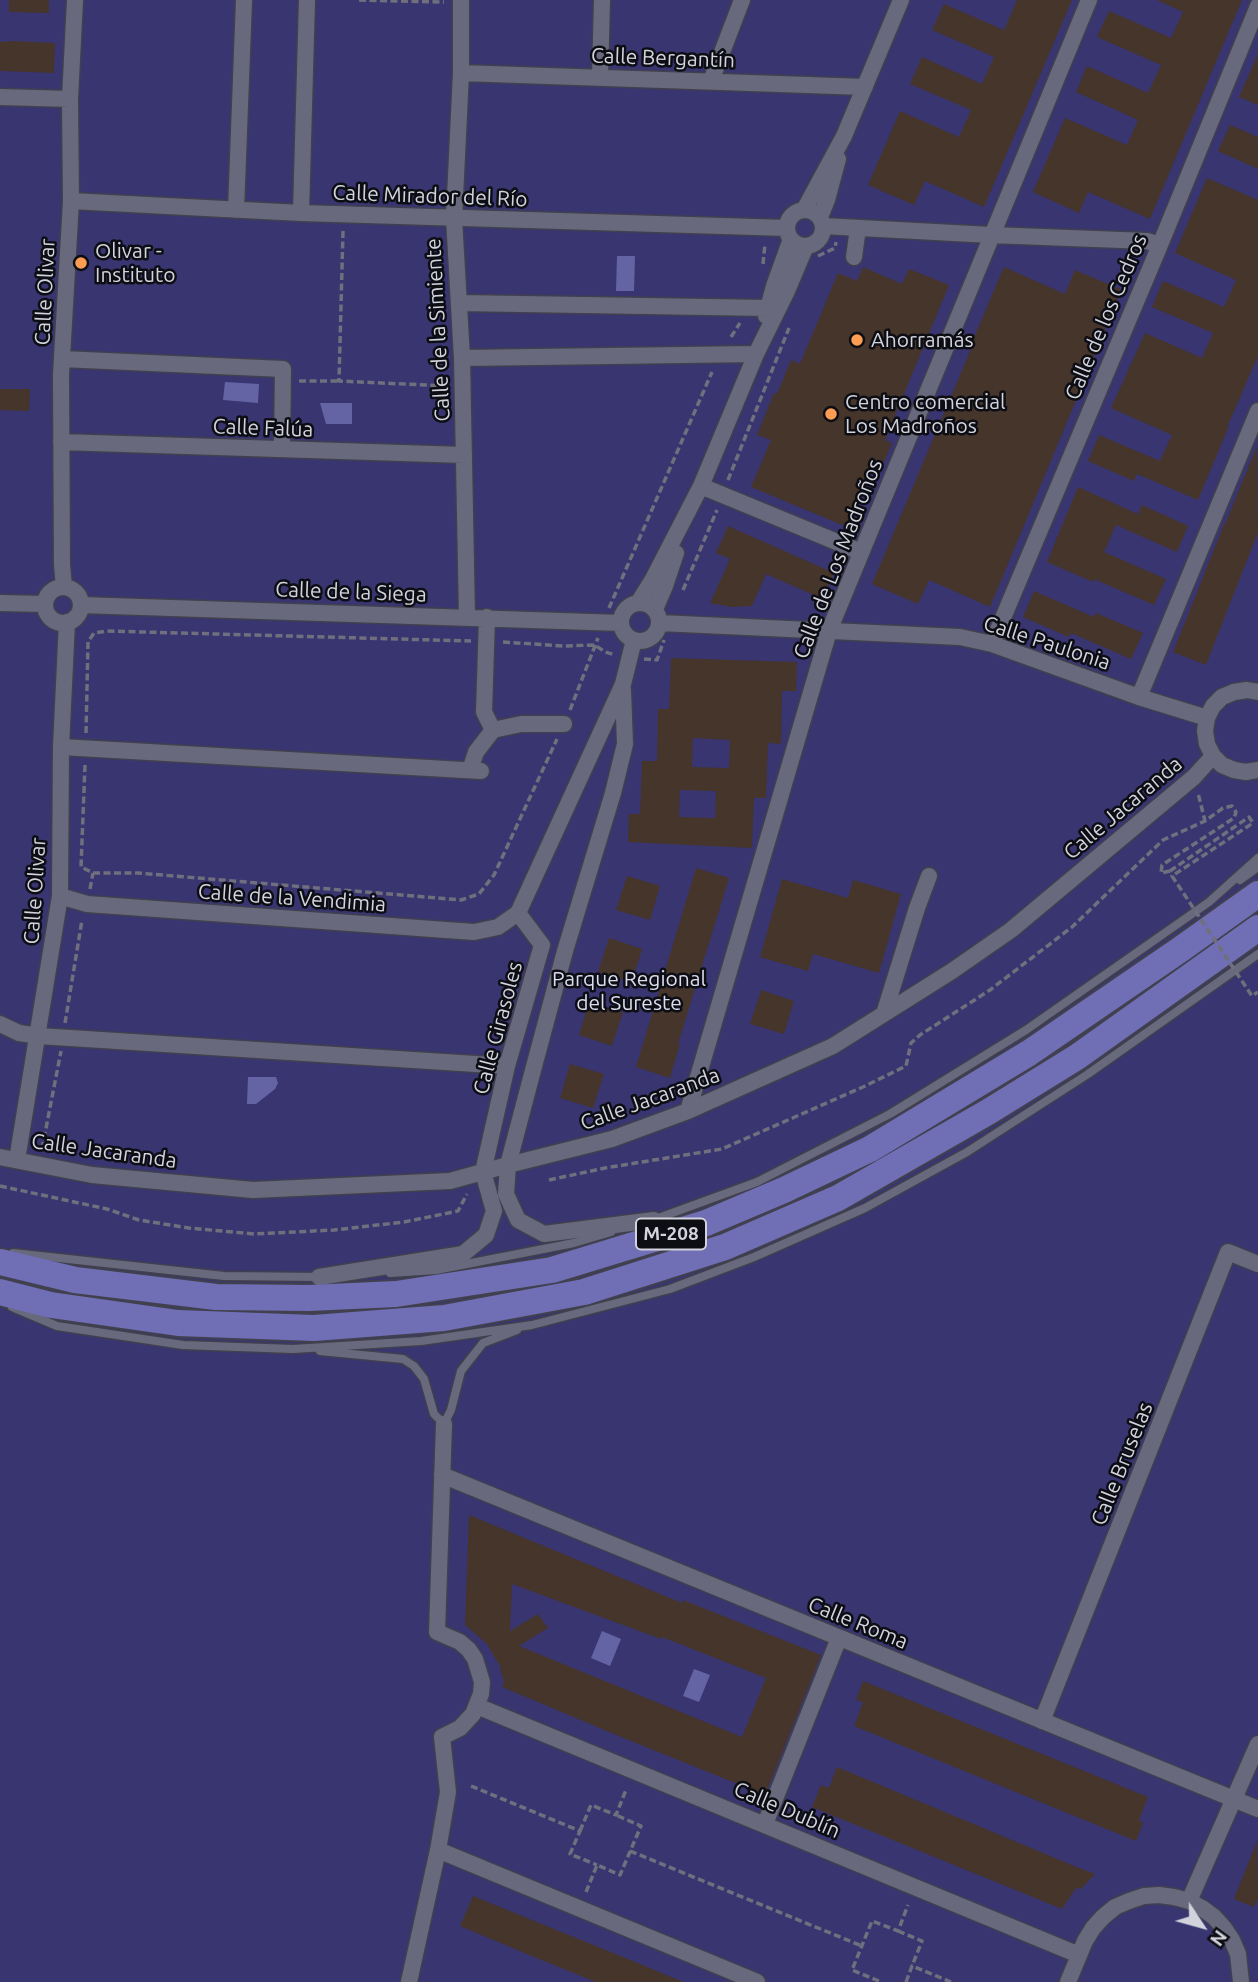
<!DOCTYPE html>
<meta charset="utf-8">
<style>
body{margin:0}
#map{position:relative;width:1258px;height:1982px;overflow:hidden;background:#232333;font-family:Ubuntu,sans-serif}
canvas{display:block}
.north{position:absolute;left:1167px;top:1891px;width:70px;height:70px;-webkit-text-stroke:5px #0d0d14;paint-order:stroke;rotate:126deg;font-size:19px;font-weight:700;line-height:28px;text-align:center;color:#d3d3de}
.north::after{content:'';display:block;margin:auto;width:24px;height:32px;background:#d3d3de;clip-path:polygon(50% 0,100% 100%,50% 72%,0 100%)}
</style>
<div id="map">
<canvas width="1258" height="1982"></canvas>
<div class="north">N</div>
</div>
<script>
const c = document.querySelector('canvas').getContext('2d');
c.lineJoin = 'round';
function paint(path, color) {
  c.fillStyle = color;
  c.fill(path, 'evenodd');
}
function toPath(rows) {
  const path = new Path2D();
  for (const r of rows) {
    if (r.length === 3) {
      path.moveTo(r[0] + r[2], r[1]);
      path.arc(r[0], r[1], r[2], 0, 2 * Math.PI);
      continue;
    }
    path.moveTo(r[0], r[1]);
    for (let i = 2; i < r.length; i += 2) path.lineTo(r[i], r[i + 1]);
  }
  return path;
}
function stroke(path, color, width, dash) {
  c.strokeStyle = color;
  c.lineWidth = width;
  c.lineCap = dash ? 'butt' : 'round';
  c.setLineDash(dash || []);
  c.stroke(path);
}
function write(font, color, halo, rows, align = 'center') {
  c.font = font + ' Ubuntu,sans-serif';
  c.lineWidth = 5;
  c.setLineDash([]);
  c.textBaseline = 'middle';
  c.strokeStyle = halo;
  c.fillStyle = color;
  for (const [text, x, y, turn = 0] of rows) {
    c.save();
    c.translate(x, y);
    c.rotate((+turn || 0) * Math.PI / 180);
    c.textAlign = isNaN(turn) ? turn : align;
    if (halo) c.strokeText(text, 0, 0);
    c.fillText(text, 0, 0);
    c.restore();
  }
}
const green = toPath([
 [0,0,1258,0,1258,1982,0,1982]
]);
const water = toPath([
 [617,256,635,256,634,291,616,291],
 [225,382,259,384,258,403,223,400],
 [320,403,352,403,352,424,326,424],
 [248,1077,276,1077,278,1083,275,1089,256,1104,247,1104],
 [602,1631,621,1639,610,1666,591,1658],
 [694,1669,710,1675,699,1702,683,1696]
]);
const building = toPath([
 [9,0,49,0,49,13,9,12],
 [1017,0,1072,0,984,207,925,181,914,205,868,185,900,111,959,137,971,110,910,84,922,57,982,84,994,57,932,30,944,4,1004,30],
 [1157,0,1242,0,1150,219,1088,192,1079,213,1033,192,1065,118,1127,145,1138,120,1076,92,1087,66,1148,93,1161,65,1097,37,1109,11,1171,38,1183,12],
 [12,41,55,43,54,73,0,71,0,42],
 [1258,54,1258,105,1239,97],
 [1230,125,1258,137,1258,169,1218,151],
 [1207,178,1258,200,1258,356,1228,425,1229,426,1198,500,1137,474,1134,481,1088,461,1099,435,1160,461,1172,435,1111,408,1145,333,1202,358,1213,333,1152,307,1163,281,1224,307,1236,280,1175,253],
 [863,267,902,284,909,269,949,285,885,440,892,443,881,469,872,465,847,527,751,487,771,440,757,435,774,393,777,394,791,360,800,364,838,273,857,281],
 [1004,267,1065,294,1075,270,1122,290,990,607,929,580,918,604,872,584,974,342,972,342],
 [0,389,30,389,29,411,0,410],
 [1257,446,1258,532,1206,665,1173,652,1225,522,1226,522],
 [1078,487,1138,514,1142,505,1188,526,1177,552,1116,525,1104,552,1166,579,1154,605,1094,579,1093,582,1047,562],
 [728,526,834,573,823,599,766,574,752,606,731,607,710,603,730,559,716,553],
 [1034,591,1094,617,1096,613,1143,633,1131,659,1071,633,1069,637,1023,617],
 [671,658,797,662,796,691,782,691,781,744,768,743,766,798,754,798,752,848,628,842,629,814,640,814,642,761,657,761,658,709,669,709],
 [693,738,730,740,729,768,692,767],
 [680,790,716,791,715,818,679,817],
 [696,868,729,878,678,1044,680,1044,670,1078,636,1067],
 [627,876,660,886,650,920,616,910],
 [782,879,848,898,853,880,901,894,879,973,813,954,808,971,760,957],
 [609,938,642,949,632,982,598,972],
 [761,990,794,1001,784,1034,750,1024],
 [589,1002,623,1012,612,1046,579,1035],
 [570,1064,604,1074,593,1108,560,1098],
 [469,1515,682,1603,683,1600,821,1655,765,1795,626,1739,502,1687,504,1681,500,1669,501,1668,487,1644,465,1625],
 [512,1584,661,1639,662,1637,766,1678,742,1737,519,1646,548,1628,538,1614,510,1631],
 [863,1681,1148,1797,1139,1820,1143,1823,1136,1841,854,1726,863,1702,856,1700],
 [837,1767,1079,1868,1095,1874,1081,1889,1076,1888,1062,1909,812,1807,821,1785,829,1788],
 [1257,1841,1258,1898,1254,1907,1234,1899],
 [473,1896,645,1966,683,1982,596,1982,539,1959,460,1926]
]);
const path = toPath([
 [359,0,444,2],
 [343,231,339,381,446,386],
 [818,256,835,248,836,242],
 [763,264,765,244],
 [731,337,740,323],
 [299,381,339,381],
 [728,480,789,328],
 [683,590,717,510],
 [609,608,712,372],
 [503,642,564,646,595,645,605,652,615,655],
 [644,659,657,660,664,640],
 [570,710,598,638],
 [86,733,88,642,94,633,107,631,471,641],
 [85,765,81,867,93,873,138,873,461,900,479,894,494,875,557,739],
 [1170,871,1161,873,1162,865,1234,818,1236,812,1232,806,1223,808,1205,821,1198,793],
 [90,889,93,873],
 [65,1023,82,920],
 [42,1149,61,1051],
 [549,1180,605,1168,722,1149,863,1087,906,1066,911,1043,920,1035,990,990,1072,927,1163,840,1205,821],
 [0,1186,107,1209,139,1220,189,1228,254,1234,334,1230,404,1222,458,1211,467,1194],
 [471,1786,580,1831,570,1854,597,1865],
 [580,1831,591,1805,616,1815,626,1790],
 [630,1851,862,1946],
 [586,1892,597,1865,620,1875,641,1826,616,1815],
 [898,1931,922,1941,912,1966],
 [879,1981,852,1970,872,1921,898,1931,908,1905],
 [906,1982,912,1966,951,1982]
]);
const lane = toPath([
 [1240,880,1258,867],
 [653,1220,757,1182,890,1114,1026,1030,1209,902,1258,858],
 [13,1253,224,1276,321,1277],
 [390,1273,436,1270,574,1243,611,1232],
 [12,1307,57,1326,183,1345,293,1349,421,1341,532,1325,670,1289,754,1257,865,1208,967,1152,1088,1074,1258,954],
 [320,1351,403,1359,414,1366,424,1379,434,1414,444,1424,451,1410,461,1371,483,1343,517,1330]
]);
const street = toPath([
 [461,0,461,73,454,218,462,358,467,616],
 [461,73,865,87],
 [600,77,602,0],
 [711,81,742,0],
 [0,97,70,99],
 [71,201,301,213,787,228],
 [236,210,244,0],
 [804,210,844,136,901,0],
 [805,228,18],
 [301,213,307,0],
 [820,217,827,200,838,159],
 [823,226,991,235,1147,241,1160,245],
 [854,257,858,228],
 [459,303,768,308],
 [766,316,774,286,791,239],
 [462,358,756,354],
 [62,359,283,369,282,449],
 [61,442,464,455],
 [701,486,861,552],
 [64,587,62,565,61,375,71,201,70,99,75,0],
 [63,605,18],
 [0,603,45,604],
 [638,603,653,579,701,486,756,354,787,291,806,246],
 [640,622,19],
 [81,605,621,623],
 [655,609,665,586,676,553],
 [487,617,484,712,493,730],
 [660,623,960,637,992,644,1139,697,1207,718],
 [992,644,1160,245,1258,6],
 [623,690,625,744,613,793,565,951,532,1074,508,1165,506,1194,518,1220,544,1234,654,1220],
 [1258,692,1247,690,1234,692,1222,697,1213,706,1207,718,1205,731,1207,744,1213,756,1222,765,1234,770,1246,772,1258,770],
 [1139,697,1258,411],
 [61,747,481,771],
 [470,770,476,752,493,730,521,724,564,724],
 [60,896,87,904,474,932,498,927,518,913],
 [884,1014,917,908,929,876],
 [0,1024,19,1033,39,1036,507,1066],
 [688,1111,829,631,1089,0],
 [0,1157,92,1175,253,1190,450,1181,508,1165,612,1139,688,1111,833,1046,952,971,1011,930,1194,777,1213,756],
 [17,1160,60,896,61,747,67,622],
 [319,1277,463,1254,486,1235,494,1211,483,1172,507,1066,542,945,518,913,623,684,634,640],
 [442,1475,1258,1809],
 [477,1706,1079,1955],
 [1042,1721,1228,1252,1258,1264],
 [765,1824,839,1638],
 [438,1850,757,1982],
 [1189,1901,1258,1744],
 [409,1982,438,1850,448,1792,442,1737,460,1728,473,1714,481,1694,482,1682,475,1659,469,1650,460,1642,437,1632,444,1424],
 [1068,1982,1085,1941,1093,1928,1103,1917,1115,1907,1129,1901,1144,1896,1159,1895,1174,1897,1189,1901,1202,1908,1214,1917,1224,1928,1232,1940,1238,1954,1241,1982]
]);
const primary = toPath([
 [0,1262,75,1280,216,1297,309,1298,396,1294,552,1270,706,1223,784,1190,870,1149,1029,1053,1181,949,1258,894],
 [0,1292,51,1305,178,1323,314,1328,444,1318,584,1292,725,1247,838,1198,988,1112,1077,1057,1258,928]
]);
const pathBridge = toPath([
 [1170,871,1249,817,1253,823,1172,876,1252,996,1258,992]
]);
const markers = [
 [81,263,7,"#fd9d54"],
 [857,340,7,"#fd9d54"],
 [831,414,7,"#fd9d54"]
];
const shields = [
 [671,1234,70]
];
const shieldNames = [
 ["M-208",671,1234]
];
const streetNames = [
 ["Calle Bergantín",663,58,2],
 ["Calle Mirador del Río",430,196,2],
 ["Calle Olivar",45,292,-87],
 ["Calle de los Cedros",1106,317,-67],
 ["Calle de la Simiente",438,330,-93],
 ["Calle Falúa",263,428,2],
 ["Calle de Los Madroños",838,559,-69],
 ["Calle de la Siega",351,592,2],
 ["Calle Paulonia",1047,643,18],
 ["Calle Jacaranda",1123,808,-40],
 ["Calle Olivar",35,891,-86],
 ["Calle de la Vendimia",292,898,4],
 ["Calle Girasoles",498,1028,-75],
 ["Calle Jacaranda",650,1099,-20],
 ["Calle Jacaranda",104,1151,8],
 ["Calle Bruselas",1122,1464,-68],
 ["Calle Roma",858,1623,22],
 ["Calle Dublín",787,1810,23]
];
const poiNames = [
 ["Olivar -",95,251],
 ["Instituto",95,275],
 ["Ahorramás",871,340],
 ["Centro comercial",845,402],
 ["Los Madroños",845,426]
];
const parkNames = [
 ["Parque Regional",629,979],
 ["del Sureste",629,1003]
];
paint(green, '#393571');
paint(water, '#6464a4');
paint(building, '#46352a');
stroke(lane, '#40404e', 11);
stroke(street, '#40404e', 19);
stroke(primary, '#40404e', 30);
stroke(path, '#6f6f7d', 3.5, [7, 3.5]);
stroke(lane, '#68697d', 8);
stroke(street, '#68697d', 16);
stroke(primary, '#706eb5', 26);
stroke(pathBridge, '#6f6f7d', 3.5, [7, 3.5]);
for (const [x, y, r, color] of markers) {
  const dot = new Path2D();
  dot.arc(x, y, r, 0, 2 * Math.PI);
  c.fillStyle = color;
  c.fill(dot);
  stroke(dot, '#0d0d14', 2.5);
}
for (const [x, y, w] of shields) {
  const box = new Path2D();
  box.roundRect(x - w / 2, y - 15.5, w, 31, 5);
  c.fillStyle = '#0d0d14';
  c.fill(box);
  stroke(box, '#d3d3de', 2);
}
write('bold 19px', '#d3d3de', null, shieldNames);
write('21px', '#d3d3de', '#0d0d14', streetNames);
write('21px', '#d3d3de', '#0d0d14', poiNames, 'left');
write('21px', '#dbdcef', '#0d0d14', parkNames);
</script>
